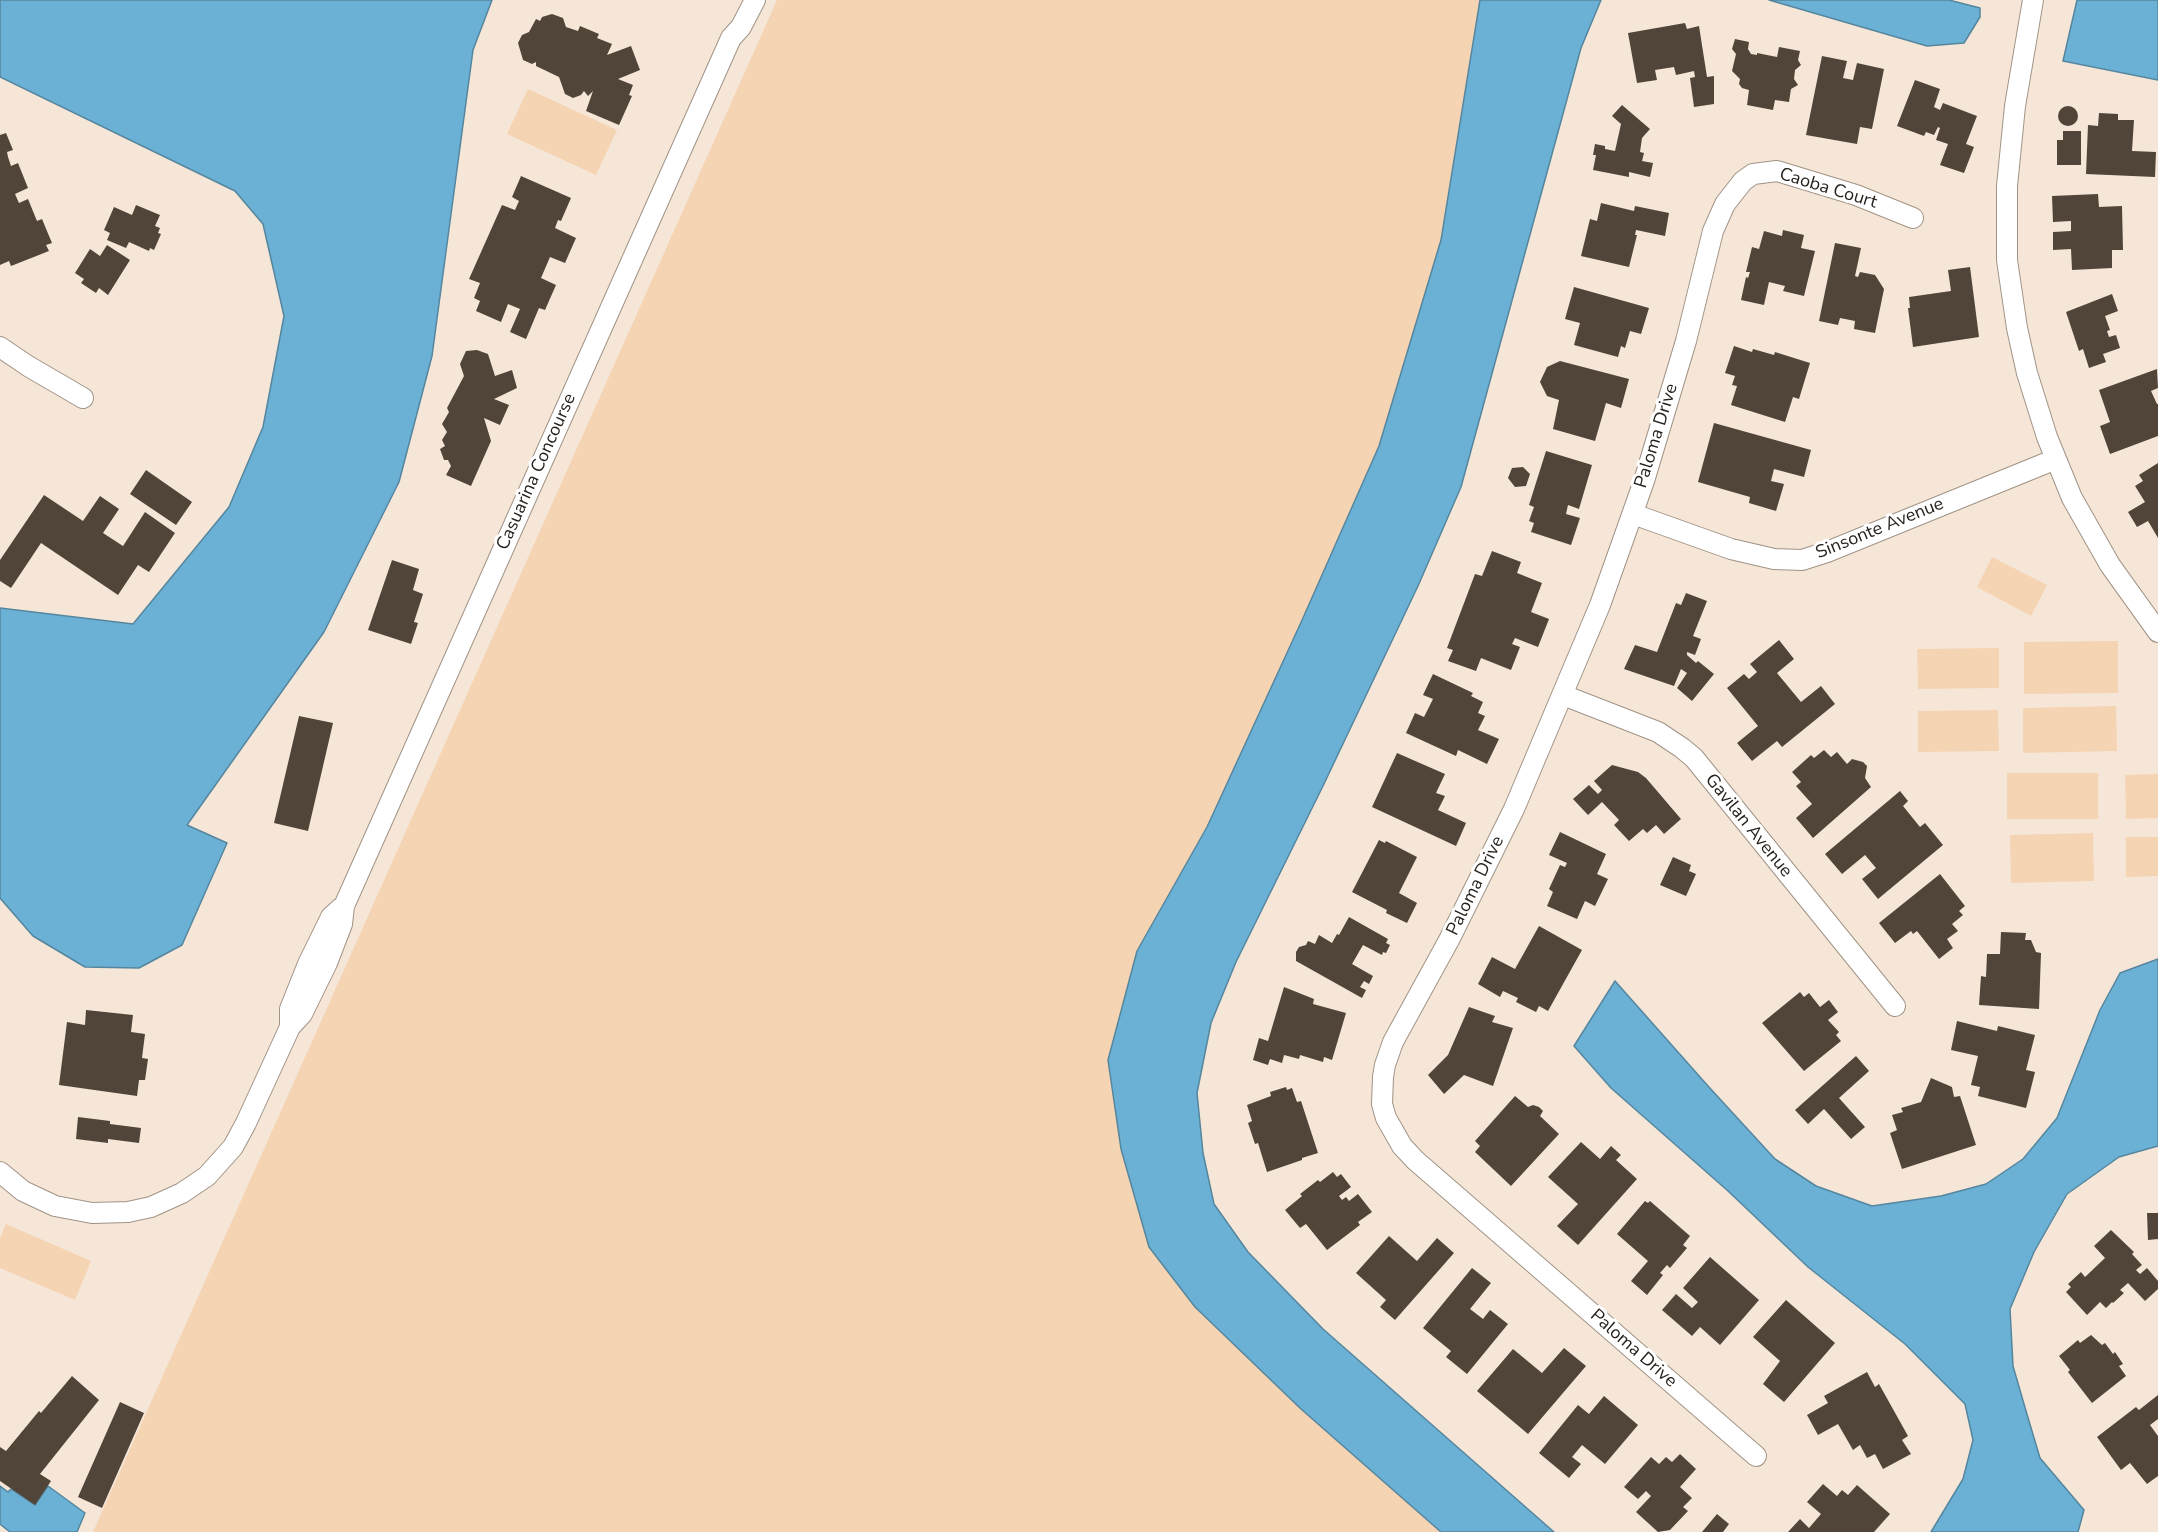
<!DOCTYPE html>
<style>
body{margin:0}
canvas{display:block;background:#f5e6d8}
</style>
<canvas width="2158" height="1532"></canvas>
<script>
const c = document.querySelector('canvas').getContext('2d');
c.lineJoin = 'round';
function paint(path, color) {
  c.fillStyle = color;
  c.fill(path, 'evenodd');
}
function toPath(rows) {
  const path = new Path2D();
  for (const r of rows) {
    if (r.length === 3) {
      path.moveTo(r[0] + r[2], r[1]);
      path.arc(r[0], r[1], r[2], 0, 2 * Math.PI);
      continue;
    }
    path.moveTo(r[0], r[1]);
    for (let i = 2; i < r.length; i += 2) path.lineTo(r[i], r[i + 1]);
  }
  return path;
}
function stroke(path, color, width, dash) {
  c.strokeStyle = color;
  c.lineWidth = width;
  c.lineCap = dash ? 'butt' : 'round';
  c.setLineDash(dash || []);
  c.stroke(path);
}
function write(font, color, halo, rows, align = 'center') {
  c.font = font + ' "Nunito Sans",sans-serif';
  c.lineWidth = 6;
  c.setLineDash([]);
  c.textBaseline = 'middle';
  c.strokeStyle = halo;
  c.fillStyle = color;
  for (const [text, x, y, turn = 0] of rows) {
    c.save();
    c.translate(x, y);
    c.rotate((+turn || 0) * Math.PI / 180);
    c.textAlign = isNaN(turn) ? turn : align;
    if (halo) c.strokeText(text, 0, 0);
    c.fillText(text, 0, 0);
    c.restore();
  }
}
const green = toPath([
 [777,0,1480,0,1441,240,1379,446,1303,618,1207,827,1137,951,1108,1060,1121,1149,1149,1247,1195,1307,1301,1409,1441,1532,93,1532],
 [528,89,617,130,596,175,507,134],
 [1992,557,2047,585,2031,616,1977,587],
 [2118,641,2118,693,2024,694,2024,642],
 [1999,648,1999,688,1918,689,1917,649],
 [2116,706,2117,751,2023,753,2023,708],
 [1998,710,1999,751,1918,752,1918,711],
 [2007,773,2098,773,2098,819,2007,819],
 [2158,774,2158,818,2126,819,2125,775],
 [2093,833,2094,881,2011,883,2010,835],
 [2126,837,2158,837,2158,876,2126,877],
 [6,1224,91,1261,75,1300,0,1268,0,1238]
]);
const water = toPath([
 [0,0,492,0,473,50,432,356,399,482,324,632,187,825,227,843,182,945,139,968,85,967,33,936,0,898,0,608,133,624,229,507,263,427,284,316,263,224,235,191,0,77,0,0],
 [1480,0,1601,0,1581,48,1461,487,1418,586,1322,788,1236,962,1211,1023,1197,1093,1203,1153,1214,1204,1248,1252,1323,1329,1554,1532,1441,1532,1301,1409,1195,1307,1149,1247,1121,1149,1108,1060,1137,951,1207,827,1303,618,1379,446,1441,240,1480,0],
 [1769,0,1949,0,1980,8,1980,17,1964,43,1927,46,1769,0],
 [2077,0,2158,0,2158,80,2063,61,2077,0],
 [2158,959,2158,1146,2119,1157,2067,1194,2034,1252,2010,1309,2013,1366,2026,1411,2040,1458,2084,1510,2078,1532,1931,1532,1963,1479,1973,1440,1965,1404,1905,1344,1808,1267,1728,1191,1611,1088,1574,1046,1615,981,1708,1086,1775,1159,1816,1186,1872,1206,1941,1196,1986,1184,2023,1159,2057,1118,2100,1010,2120,973,2158,959],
 [0,1486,8,1492,11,1489,35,1505,48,1486,85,1513,77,1532,10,1532,0,1524,0,1486]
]);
const building = toPath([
 [552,14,563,18,566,27,578,31,580,26,599,34,597,38,612,44,607,55,631,46,640,70,618,79,633,85,629,95,632,96,619,125,586,111,593,91,588,96,584,91,581,95,573,98,565,94,559,77,536,66,536,62,532,64,523,60,518,43,522,35,529,32,536,19,540,21,542,17],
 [1685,23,1687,29,1699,26,1707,77,1714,76,1714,104,1694,107,1690,78,1695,77,1694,71,1676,75,1674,67,1655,70,1657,80,1637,83,1628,33],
 [1735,39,1749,42,1748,49,1751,54,1757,55,1757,53,1777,57,1779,47,1800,51,1798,60,1801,65,1795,70,1794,79,1798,85,1791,89,1789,102,1775,100,1773,110,1747,105,1749,90,1742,88,1739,84,1740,79,1732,71,1736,54,1732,49],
 [1822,56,1847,61,1843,78,1853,80,1857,63,1884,69,1872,129,1860,127,1857,144,1806,135],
 [1915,80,1940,89,1934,107,1940,110,1943,103,1977,116,1966,144,1974,147,1964,173,1940,165,1948,144,1936,140,1940,128,1938,127,1934,135,1926,132,1924,136,1897,126],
 [1622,105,1650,129,1642,138,1640,152,1644,153,1642,161,1653,163,1650,177,1629,172,1629,177,1593,170,1596,155,1593,155,1595,144,1605,146,1605,149,1615,151,1621,124,1612,116],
 [2068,116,10],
 [2099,113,2118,114,2118,120,2134,120,2132,151,2156,152,2155,177,2086,174,2088,125,2098,126],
 [2063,131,2081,131,2081,165,2057,165,2057,140,2063,140],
 [6,133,13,150,7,152,8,157,11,166,18,163,28,188,15,194,19,203,28,199,37,221,42,219,52,243,46,245,49,251,11,266,9,261,0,265,0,135],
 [521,176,571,198,561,221,558,220,555,228,576,238,565,263,550,257,541,278,556,285,545,310,539,308,526,339,510,332,520,309,508,304,501,322,476,311,480,301,474,298,480,283,469,279,502,205,515,210,519,201,512,197],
 [2098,194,2099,207,2122,206,2123,250,2112,250,2112,268,2072,270,2071,249,2053,250,2053,232,2071,231,2071,221,2053,222,2052,196],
 [1601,203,1634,211,1635,206,1669,213,1665,236,1636,230,1635,235,1637,235,1629,267,1581,256,1590,219,1597,221],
 [136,205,160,215,155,226,160,228,158,233,161,234,154,250,150,248,149,251,129,242,126,248,107,240,110,233,104,230,114,207,132,215],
 [1783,230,1804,235,1801,248,1815,251,1804,296,1783,291,1785,286,1769,282,1764,305,1741,300,1746,277,1748,278,1750,272,1746,272,1752,247,1759,249,1764,231,1782,236],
 [1835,243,1861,248,1855,276,1858,277,1860,272,1875,275,1884,289,1875,333,1854,329,1855,321,1840,318,1838,325,1819,321],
 [107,245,130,260,108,295,99,288,96,293,81,283,84,279,75,273,90,249,100,256],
 [1970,267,1979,337,1913,347,1908,308,1910,308,1909,297,1951,291,1948,270],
 [1574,287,1649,308,1641,334,1630,331,1625,348,1621,346,1618,357,1574,345,1580,323,1565,319],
 [2112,294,2118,311,2105,316,2110,330,2107,331,2109,337,2116,335,2120,348,2103,354,2106,362,2089,368,2083,349,2079,351,2066,312],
 [1734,346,1752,352,1753,349,1774,355,1775,352,1810,363,1799,399,1793,397,1785,422,1731,405,1737,386,1732,385,1735,376,1725,373],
 [477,350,488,354,495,376,512,370,517,388,494,399,509,405,500,425,484,418,491,441,471,486,446,475,451,466,448,460,444,460,440,449,445,446,442,440,447,432,442,424,449,412,447,408,464,376,460,364,466,351],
 [1560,361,1629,379,1621,408,1606,403,1595,441,1553,429,1559,400,1547,396,1540,382,1547,367],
 [2157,369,2158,388,2151,391,2157,404,2158,404,2158,436,2110,454,2100,426,2110,422,2099,390],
 [1714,423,1811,450,1804,477,1774,469,1771,481,1784,484,1776,511,1749,503,1750,497,1698,482],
 [1546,451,1592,465,1579,509,1568,505,1566,514,1580,518,1571,545,1531,532,1534,523,1529,521,1534,507,1529,505],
 [2158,463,2158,538,2148,521,2137,527,2128,512,2145,502,2135,486,2143,481,2139,475],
 [1523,467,1530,474,1526,486,1515,487,1508,478,1512,468],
 [146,470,192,502,176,525,130,494],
 [44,495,83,521,100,496,119,509,103,533,123,546,145,512,175,533,149,572,138,565,118,595,41,543,11,588,0,581,0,560],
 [1492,551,1521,562,1517,573,1542,583,1531,612,1549,619,1538,647,1515,638,1512,644,1520,647,1511,670,1481,658,1476,671,1448,661,1453,650,1447,648,1475,574,1482,576],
 [392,560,419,569,413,590,423,594,414,622,418,623,411,644,368,630],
 [1686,593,1707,601,1693,636,1701,639,1695,655,1687,652,1687,655,1696,663,1698,661,1714,674,1692,701,1677,688,1687,673,1681,669,1674,686,1624,669,1635,645,1657,652,1676,603,1681,605],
 [1779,640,1794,659,1777,673,1801,702,1821,686,1835,704,1782,747,1777,741,1752,761,1737,743,1758,726,1727,688,1744,674,1749,679,1757,672,1750,664],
 [1433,674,1473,693,1471,696,1483,702,1478,713,1485,716,1478,730,1499,739,1487,764,1458,750,1456,756,1406,733,1415,713,1424,717,1433,699,1423,695],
 [299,716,333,723,308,831,274,823],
 [1824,750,1831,757,1837,752,1847,764,1852,759,1863,762,1867,766,1865,778,1871,787,1813,838,1796,818,1812,804,1796,786,1801,782,1792,772,1811,755,1814,758],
 [1397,753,1445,774,1436,793,1445,796,1438,810,1466,823,1456,846,1372,807],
 [1612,765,1638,772,1646,778,1681,819,1664,834,1656,825,1647,833,1643,829,1629,841,1614,825,1619,820,1602,802,1588,815,1573,799,1589,785,1598,794,1602,790,1594,781],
 [1900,791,1908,801,1903,806,1920,827,1925,823,1943,845,1878,899,1862,879,1876,868,1865,855,1842,874,1825,854],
 [1560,832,1606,854,1597,874,1608,879,1595,906,1585,901,1577,919,1547,906,1553,892,1549,889,1560,865,1565,867,1567,863,1549,855],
 [1379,840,1385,843,1386,841,1417,857,1399,893,1417,903,1407,923,1386,913,1387,910,1352,892],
 [1673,857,1691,865,1689,871,1696,874,1686,896,1660,885],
 [1940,874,1965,906,1959,911,1963,915,1952,924,1958,931,1947,939,1953,948,1939,959,1917,931,1913,934,1911,931,1895,943,1879,923],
 [1349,917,1388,939,1386,943,1390,945,1386,953,1383,952,1382,955,1363,945,1352,964,1373,976,1369,984,1364,981,1360,987,1366,990,1362,998,1296,961,1296,952,1299,947,1306,945,1308,941,1315,944,1319,935,1332,943,1337,934,1339,935],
 [1539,926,1582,950,1548,1011,1539,1006,1536,1012,1516,1002,1518,998,1503,991,1500,997,1478,984,1492,957,1515,969],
 [2001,932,2026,933,2025,940,2031,940,2036,952,2041,953,2039,1009,1979,1005,1981,976,1986,977,1987,954,2000,954],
 [1284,987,1314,999,1313,1004,1346,1013,1332,1060,1324,1057,1323,1062,1300,1055,1299,1059,1284,1055,1282,1063,1270,1059,1268,1065,1253,1060,1259,1038,1268,1041],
 [1800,992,1804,997,1809,993,1820,1007,1829,1000,1838,1012,1828,1020,1839,1032,1836,1035,1841,1041,1804,1071,1762,1023],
 [1469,1007,1495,1016,1492,1022,1513,1028,1493,1086,1464,1075,1444,1094,1428,1075,1448,1055],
 [86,1010,133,1015,131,1032,145,1034,142,1058,148,1059,145,1080,139,1080,137,1096,59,1085,67,1022,85,1025],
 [1957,1021,1997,1031,1998,1026,2035,1035,2026,1070,2035,1072,2026,1108,1978,1096,1980,1087,1971,1085,1978,1056,1951,1050],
 [1856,1056,1869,1071,1839,1098,1865,1127,1851,1139,1824,1109,1808,1124,1795,1110],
 [1931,1078,1952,1087,1954,1097,1960,1096,1976,1145,1902,1169,1890,1133,1897,1130,1892,1115,1903,1112,1901,1108,1921,1102],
 [1286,1087,1287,1090,1292,1088,1297,1102,1301,1101,1318,1153,1302,1158,1302,1160,1267,1172,1258,1143,1255,1144,1248,1123,1252,1121,1247,1105,1271,1096,1270,1092],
 [1515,1096,1528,1107,1533,1105,1539,1107,1543,1111,1540,1116,1559,1134,1511,1186,1475,1152,1480,1146,1475,1141],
 [78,1117,110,1121,110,1124,141,1128,139,1143,108,1139,108,1143,76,1139],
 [1581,1142,1600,1159,1611,1146,1621,1155,1616,1160,1637,1179,1578,1245,1557,1226,1578,1204,1548,1177],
 [1333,1172,1337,1177,1341,1174,1351,1187,1339,1196,1342,1200,1346,1197,1349,1201,1358,1194,1372,1212,1358,1222,1360,1225,1327,1250,1306,1224,1300,1228,1285,1210,1302,1196,1300,1194,1318,1180,1320,1182],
 [1645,1201,1648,1203,1650,1201,1690,1236,1683,1245,1687,1248,1670,1268,1667,1265,1660,1273,1663,1275,1647,1295,1631,1281,1648,1261,1617,1234],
 [2147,1213,2158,1213,2158,1239,2148,1240],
 [2111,1230,2134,1252,2132,1254,2142,1265,2136,1270,2140,1274,2147,1268,2158,1281,2158,1289,2145,1301,2128,1283,2120,1290,2124,1293,2113,1303,2112,1302,2106,1308,2100,1302,2087,1315,2066,1292,2071,1287,2068,1284,2081,1272,2085,1277,2105,1258,2094,1246],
 [1389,1236,1417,1261,1437,1238,1454,1253,1395,1320,1380,1307,1386,1300,1356,1273],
 [1710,1257,1759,1300,1720,1345,1700,1327,1692,1336,1662,1310,1676,1294,1692,1308,1698,1302,1683,1288],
 [1472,1268,1491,1283,1470,1309,1483,1319,1490,1310,1508,1324,1467,1374,1446,1357,1451,1351,1423,1328],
 [1786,1300,1835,1343,1784,1402,1763,1384,1780,1361,1753,1337],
 [2091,1335,2102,1345,2105,1343,2113,1354,2115,1352,2123,1364,2119,1366,2126,1376,2092,1403,2068,1372,2070,1370,2059,1356,2078,1340,2080,1343],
 [1564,1348,1586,1366,1528,1434,1477,1391,1513,1349,1542,1373],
 [1867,1372,1875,1387,1879,1384,1908,1436,1902,1440,1911,1454,1883,1469,1875,1454,1867,1458,1860,1445,1853,1450,1838,1424,1818,1435,1807,1415,1828,1403,1824,1396],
 [72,1376,99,1400,40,1474,51,1481,35,1505,0,1481,0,1447,6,1451,39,1411,41,1413],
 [2158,1395,2158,1419,2150,1425,2158,1436,2158,1476,2147,1484,2130,1463,2121,1470,2097,1437,2136,1407,2139,1410],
 [1604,1396,1638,1425,1605,1464,1582,1445,1572,1457,1581,1464,1569,1478,1539,1453,1578,1405,1589,1414],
 [120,1402,144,1413,102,1508,78,1497],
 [1680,1454,1696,1469,1680,1487,1692,1498,1683,1507,1688,1511,1670,1530,1658,1532,1636,1512,1651,1496,1646,1491,1638,1499,1624,1487,1651,1457,1659,1464,1666,1457,1672,1462],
 [1823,1484,1837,1496,1842,1490,1848,1495,1857,1485,1890,1514,1874,1532,1788,1532,1800,1519,1809,1528,1821,1514,1807,1502],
 [1717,1514,1729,1524,1723,1532,1702,1532]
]);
const street = toPath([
 [2033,0,2015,106,2007,186,2007,260,2017,328,2027,373,2047,437,2072,498,2110,565,2158,632],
 [0,347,28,366,83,398],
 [1633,514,1731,549,1774,559,1802,560,1827,552,2056,459],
 [1563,695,1658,732,1682,748,1694,758,1895,1006],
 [290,1027,290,1009,308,964,331,917,341,908],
 [0,1172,23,1191,55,1206,92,1213,128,1212,151,1207,182,1193,207,1176,233,1147,246,1123,290,1027,302,1014,327,963,342,924,344,906,731,38,741,27,755,0],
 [1756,1456,1415,1160,1402,1146,1386,1118,1382,1104,1383,1077,1385,1065,1393,1042,1449,940,1514,809,1600,605,1644,481,1686,341,1713,231,1725,204,1743,181,1753,174,1777,171,1856,195,1913,218]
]);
const streetNames = [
 ["Caoba Court",1828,189,17],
 ["Paloma Drive",1657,436,-73],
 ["Casuarina Concourse",537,472,-66],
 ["Sinsonte Avenue",1880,529,-22],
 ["Gavilan Avenue",1748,826,51],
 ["Paloma Drive",1476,886,-64],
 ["Paloma Drive",1633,1349,41]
];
paint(green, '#f5d4b3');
paint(water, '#6ab1d5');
stroke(water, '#56869e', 1.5);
paint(building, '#514539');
stroke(street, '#a19386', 22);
stroke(street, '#fff', 20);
write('18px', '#27221d', '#fff', streetNames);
</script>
